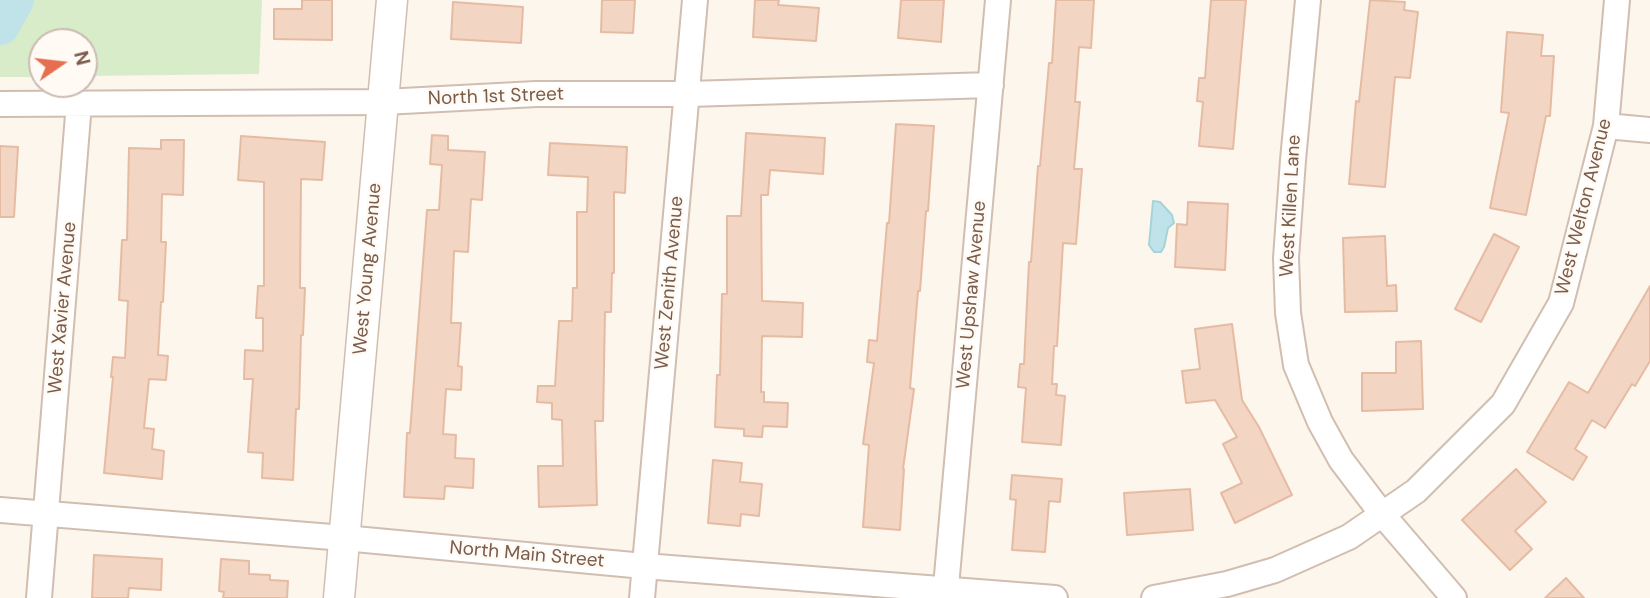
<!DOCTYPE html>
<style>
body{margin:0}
#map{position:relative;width:1650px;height:598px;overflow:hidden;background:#fdf6ec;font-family:"DM Sans",sans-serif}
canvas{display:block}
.north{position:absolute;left:28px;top:28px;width:70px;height:70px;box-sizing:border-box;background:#fffaf3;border:2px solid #cabbb1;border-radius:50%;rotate:76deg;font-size:19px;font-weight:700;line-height:28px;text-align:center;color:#7a5c4d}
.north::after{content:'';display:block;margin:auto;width:24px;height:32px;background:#e76f51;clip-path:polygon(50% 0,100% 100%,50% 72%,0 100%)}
</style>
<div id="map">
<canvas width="1650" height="598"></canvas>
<div class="north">N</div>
</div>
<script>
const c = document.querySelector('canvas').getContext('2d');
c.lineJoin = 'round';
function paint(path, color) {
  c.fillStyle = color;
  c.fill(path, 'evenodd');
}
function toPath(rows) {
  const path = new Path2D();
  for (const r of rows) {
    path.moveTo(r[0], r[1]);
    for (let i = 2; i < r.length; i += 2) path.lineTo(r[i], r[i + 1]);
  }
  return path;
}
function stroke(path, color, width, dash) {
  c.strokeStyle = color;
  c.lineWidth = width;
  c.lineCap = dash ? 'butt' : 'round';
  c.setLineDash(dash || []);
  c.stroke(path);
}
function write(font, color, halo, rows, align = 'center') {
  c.font = font + ' "DM Sans",sans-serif';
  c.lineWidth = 5;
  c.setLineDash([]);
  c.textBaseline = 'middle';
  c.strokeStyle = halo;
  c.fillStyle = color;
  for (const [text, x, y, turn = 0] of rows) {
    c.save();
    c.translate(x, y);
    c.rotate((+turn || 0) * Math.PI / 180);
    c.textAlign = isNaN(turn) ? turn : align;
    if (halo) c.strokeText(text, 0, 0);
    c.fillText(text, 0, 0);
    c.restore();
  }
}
const green = toPath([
 [0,0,262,0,259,74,84,76,84,42,42,42,42,77,0,77]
]);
const water = toPath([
 [1153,201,1160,202,1172,215,1174,223,1168,228,1164,247,1161,252,1154,252,1149,245,1153,201]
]);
const river = toPath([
 [0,25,14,0]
]);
const building = toPath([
 [302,0,332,0,332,40,274,39,274,9,302,9,302,0],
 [602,0,635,0,633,33,601,32,602,0],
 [755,0,779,0,778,5,819,8,816,41,753,37,755,0],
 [901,0,944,0,941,42,898,38,901,0],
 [1056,0,1094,0,1091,48,1079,47,1075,102,1080,102,1074,169,1082,169,1076,244,1063,243,1057,346,1054,346,1052,384,1057,384,1056,395,1065,396,1061,445,1022,442,1026,388,1018,387,1020,364,1024,364,1029,262,1031,262,1038,166,1040,166,1049,63,1052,63,1056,0],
 [1211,0,1246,0,1233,149,1199,146,1203,102,1197,101,1199,78,1205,78,1211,0],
 [1370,0,1405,2,1404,10,1418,12,1410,78,1395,77,1385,187,1349,184,1356,101,1359,102,1370,0],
 [453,2,523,7,521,43,451,39,453,2],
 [1507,32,1543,35,1541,56,1554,56,1550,116,1546,116,1526,215,1490,208,1509,113,1501,112,1507,32],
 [896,124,934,126,928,211,926,211,920,291,918,291,910,388,914,389,903,469,904,469,900,530,863,527,869,445,863,444,874,363,867,362,869,340,877,341,887,223,889,223,896,124],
 [746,133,825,138,823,174,770,170,768,195,761,195,762,301,803,303,802,337,762,336,761,392,764,392,764,402,788,403,787,427,763,426,762,437,744,436,744,429,715,427,717,375,720,375,722,294,727,294,727,216,741,216,746,133],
 [432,135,448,136,448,150,485,152,482,200,471,199,468,252,454,251,451,323,461,323,458,366,462,367,461,390,446,389,443,434,456,435,455,458,474,459,473,488,445,486,444,499,404,497,407,433,410,433,427,210,439,210,442,165,430,164,432,135],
 [241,136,325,142,322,180,301,179,300,288,305,288,303,335,301,335,299,409,296,409,293,480,262,478,263,453,248,452,253,379,244,379,245,350,263,351,263,318,256,318,258,286,264,286,264,182,238,180,241,136],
 [161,140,184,140,183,195,162,194,161,242,166,242,163,302,161,302,158,355,168,356,166,380,149,379,144,428,154,429,152,449,164,451,162,479,104,473,113,377,111,377,113,357,125,358,128,301,119,300,122,240,127,240,129,148,161,149,161,140],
 [550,143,627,147,625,193,614,192,614,273,612,273,611,312,605,312,603,421,595,421,597,505,539,507,538,466,563,466,562,420,552,419,552,403,537,402,538,386,555,386,559,321,572,321,573,288,577,288,577,212,587,212,588,177,548,175,550,143],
 [0,146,18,147,14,217,0,217,0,146],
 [1188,202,1228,204,1225,270,1175,267,1177,224,1187,225,1188,202],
 [1494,234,1519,247,1481,322,1455,309,1494,234],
 [1385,236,1387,286,1396,285,1397,311,1345,312,1343,238,1385,236],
 [1650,286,1650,361,1635,386,1632,384,1605,428,1592,420,1575,449,1587,457,1573,480,1527,452,1569,382,1588,393,1650,286],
 [1232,324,1242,400,1259,427,1292,495,1235,523,1221,493,1242,483,1223,444,1237,437,1215,400,1186,403,1182,371,1200,369,1195,329,1232,324],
 [1421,341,1423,409,1362,411,1362,373,1396,373,1396,342,1421,341],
 [713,460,742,463,740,482,762,484,759,516,741,514,740,526,708,523,713,460],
 [1516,469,1546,502,1515,531,1532,549,1510,570,1462,520,1516,469],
 [1012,475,1062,479,1060,502,1049,501,1045,552,1012,550,1016,500,1010,499,1012,475],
 [1190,489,1193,530,1127,535,1124,493,1190,489],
 [94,555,162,559,161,590,129,588,128,598,92,598,94,555],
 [221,559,249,561,249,574,270,575,270,580,288,581,287,598,223,598,224,592,219,591,221,559],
 [1566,578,1584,598,1545,598,1566,578]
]);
const minor = toPath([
 [1308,0,1293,160,1286,258,1288,313,1296,365,1320,422,1341,460,1382,514,1454,598],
 [0,104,384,102,536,94,688,94,991,85],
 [1606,126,1650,130],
 [0,510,344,538,644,566,1055,598],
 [39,598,79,103],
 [642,598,695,0],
 [945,598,998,0],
 [1154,598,1227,584,1275,570,1349,537,1416,491,1503,404,1561,303,1606,126,1617,0]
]);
const tertiary = toPath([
 [339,598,392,0]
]);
const streetNames = [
 ["North 1st Street",496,97,-2],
 ["West Killen Lane",1291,206,-87],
 ["West Welton Avenue",1584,207,-76],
 ["West Young Avenue",368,269,-85],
 ["West Zenith Avenue",670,283,-85],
 ["West Upshaw Avenue",972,295,-85],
 ["West Xavier Avenue",63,308,-85],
 ["North Main Street",527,555,5]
];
paint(green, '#d8ecc9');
paint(water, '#bfe3e8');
stroke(water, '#a5d3da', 2);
stroke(river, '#bfe3e8', 40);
paint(building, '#f3d5c3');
stroke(building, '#e6bba3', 2);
stroke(minor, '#d1beb0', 28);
stroke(tertiary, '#d1beb0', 33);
stroke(minor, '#fff', 24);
stroke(tertiary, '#fff', 30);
write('19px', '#7a5c4d', '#fffaf3', streetNames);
</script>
